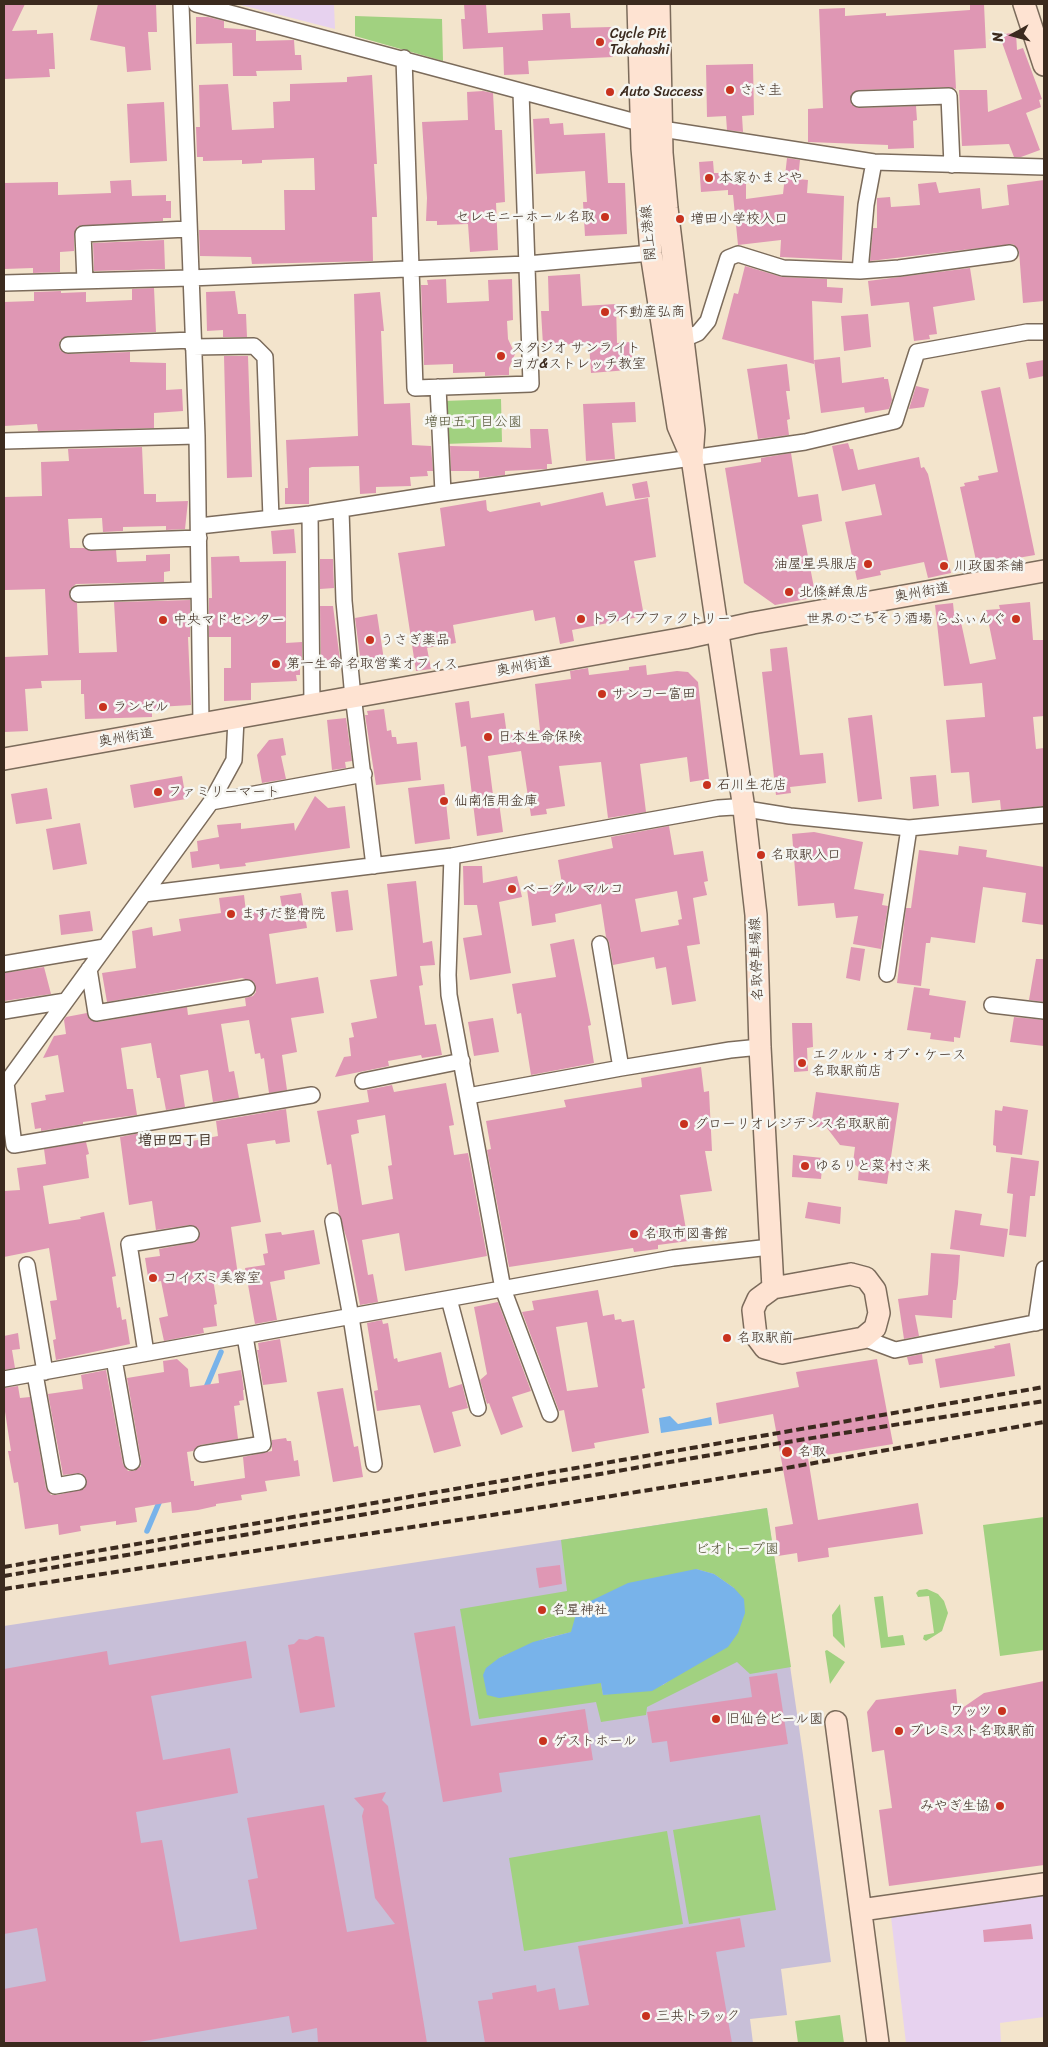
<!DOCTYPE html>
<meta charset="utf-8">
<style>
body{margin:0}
#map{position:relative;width:1048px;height:2047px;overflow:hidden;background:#f3e4cc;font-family:Sriracha,sans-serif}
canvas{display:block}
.frame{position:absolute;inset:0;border:5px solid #3b2a1e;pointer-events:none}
.north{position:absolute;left:988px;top:10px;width:50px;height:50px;-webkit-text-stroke:4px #f6f6f2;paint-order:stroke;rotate:263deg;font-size:14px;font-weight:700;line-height:20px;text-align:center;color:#3b2a1e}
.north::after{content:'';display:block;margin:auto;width:18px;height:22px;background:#3b2a1e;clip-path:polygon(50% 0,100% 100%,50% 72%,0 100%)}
</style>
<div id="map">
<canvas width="1048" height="2047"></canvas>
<div class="frame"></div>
<div class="north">N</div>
</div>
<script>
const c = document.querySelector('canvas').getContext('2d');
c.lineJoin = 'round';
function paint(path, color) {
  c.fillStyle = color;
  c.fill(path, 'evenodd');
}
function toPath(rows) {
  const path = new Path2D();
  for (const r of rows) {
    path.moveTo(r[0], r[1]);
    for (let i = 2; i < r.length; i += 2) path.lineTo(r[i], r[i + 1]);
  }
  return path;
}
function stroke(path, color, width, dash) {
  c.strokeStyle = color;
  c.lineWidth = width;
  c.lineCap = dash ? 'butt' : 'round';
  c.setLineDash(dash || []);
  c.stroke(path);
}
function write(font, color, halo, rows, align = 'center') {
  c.font = font + ' Sriracha,"Klee One",sans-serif';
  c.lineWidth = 5;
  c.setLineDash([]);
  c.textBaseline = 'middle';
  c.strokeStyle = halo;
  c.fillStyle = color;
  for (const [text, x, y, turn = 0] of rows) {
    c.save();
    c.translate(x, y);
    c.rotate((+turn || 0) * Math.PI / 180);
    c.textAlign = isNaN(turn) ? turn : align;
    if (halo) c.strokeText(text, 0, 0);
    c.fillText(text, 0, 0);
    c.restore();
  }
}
const built = toPath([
 [237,4,334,4,335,29],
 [1044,1895,1044,2017,1000,2023,1001,2043,906,2043,891,1917]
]);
const industrial = toPath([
 [767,1508,803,1755,831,1962,781,1969,787,2015,750,2019,753,2043,4,2043,4,1626]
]);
const green = toPath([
 [355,16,442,19,443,61,355,36],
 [501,399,502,442,444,444,443,401],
 [767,1508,791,1667,750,1674,737,1662,647,1707,646,1715,601,1722,596,1702,479,1719,460,1609,567,1591,561,1540],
 [696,1569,714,1574,734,1588,680,1673,663,1685,603,1695,601,1683,499,1658,546,1638,572,1632],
 [1044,1517,1044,1650,1000,1656,983,1525],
 [927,1589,938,1594,944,1601,948,1613,942,1631,926,1641,923,1639,924,1635,934,1633,929,1596,918,1597,916,1593,919,1590],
 [883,1596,888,1637,903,1635,905,1645,881,1648,874,1597],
 [840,1604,845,1648,833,1636,832,1615],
 [827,1650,845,1662,830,1684,825,1651],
 [760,1815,776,1910,689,1924,673,1830],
 [667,1831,683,1924,524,1951,509,1858],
 [840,2015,844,2043,798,2043,795,2021]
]);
const water = toPath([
 [670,1416,678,1424,711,1417,712,1425,661,1433,659,1418],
 [696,1569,714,1574,734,1588,744,1599,745,1613,738,1633,728,1647,652,1691,603,1695,601,1683,499,1698,487,1695,483,1675,486,1668,499,1658,533,1642,571,1632,578,1607,628,1583]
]);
const stream = toPath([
 [205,1390,221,1352],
 [147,1531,161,1498]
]);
const building = toPath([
 [4,4,25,4,12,31,37,30,37,34,53,33,55,69,49,69,50,77,4,79],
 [98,4,156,4,157,32,148,32,151,70,127,72,125,47,90,40],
 [464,4,486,4,488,33,543,30,542,14,570,13,571,28,612,27,613,57,528,61,529,74,504,75,503,47,463,49,461,19,465,19],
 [970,4,984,4,986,48,954,50,956,89,949,87,859,90,851,95,851,104,859,108,916,106,917,120,913,121,914,148,888,149,888,145,808,142,808,109,823,108,819,9,845,8,845,16,886,13,886,16,970,10],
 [196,17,208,17,224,21,224,28,256,30,256,41,294,40,295,55,301,55,302,70,256,71,257,76,233,76,232,43,196,44],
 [1016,33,1017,50,1023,48,1042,99,1039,100,1041,107,1026,113,1040,150,1021,157,1014,157,1009,144,962,146,959,90,987,90,988,112,1022,99,999,34],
 [753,64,754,115,742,116,743,132,727,130,726,116,707,117,706,65],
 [372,75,377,164,374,164,377,217,372,217,373,261,252,264,251,257,200,256,199,230,285,230,284,190,315,190,314,158,262,160,262,163,242,164,242,160,203,161,203,157,197,157,196,127,200,127,199,85,228,84,232,130,274,128,273,102,290,101,290,84,347,82,347,77],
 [483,91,493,93,495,130,502,130,505,202,496,203,498,250,470,252,468,224,437,225,437,221,426,221,427,198,422,122,468,120,467,92],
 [164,102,167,161,130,163,127,104],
 [549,118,550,124,563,123,564,135,605,133,608,183,625,183,627,234,585,236,583,202,587,202,585,171,536,174,533,119],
 [787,158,800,160,798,179,808,180,807,193,844,196,842,260,780,257,781,240,738,245,733,195,728,195,728,190,701,192,699,162,713,161,714,173,743,173,743,182,746,182,746,199,783,194],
 [131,180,132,196,166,195,166,201,171,201,171,218,163,218,163,221,78,226,74,234,74,251,60,252,60,272,33,273,33,268,4,269,4,183,58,182,58,195,111,193,110,181],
 [1044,180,1044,301,1023,303,1019,251,1013,244,870,261,873,228,877,228,877,198,890,197,891,207,920,205,918,184,936,182,939,193,980,188,982,209,1009,205,1007,185],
 [164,240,165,269,94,271,93,243],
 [745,266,782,277,827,279,827,287,843,288,842,303,812,301,814,364,722,339,734,293,738,294],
 [970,268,975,300,933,307,937,334,929,335,930,339,914,341,909,302,871,306,868,281],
 [580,274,582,306,616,304,617,343,630,342,632,357,627,358,628,370,591,373,589,344,543,345,541,311,549,311,548,276],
 [446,279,447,303,489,301,488,280,512,279,513,320,507,321,508,339,515,354,509,368,509,375,485,376,485,372,453,373,453,364,424,365,421,285,428,285,427,280],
 [154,288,156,332,68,336,60,340,59,346,60,350,68,354,130,352,130,362,166,363,166,390,182,389,183,411,154,413,154,428,38,431,37,424,4,426,4,302,34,301,34,292,61,291,61,293,86,292,86,302,132,300,132,289],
 [235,291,238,314,246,314,247,337,223,337,223,330,207,331,206,292],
 [380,292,384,331,381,331,384,404,410,403,412,445,431,446,433,471,427,471,428,476,410,477,411,486,376,487,376,493,360,494,359,466,312,467,309,468,309,504,285,504,285,488,288,488,286,440,358,436,354,294],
 [868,314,871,347,844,351,841,316],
 [224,356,248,356,252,477,227,478],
 [840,357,842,383,884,377,884,379,888,379,892,400,889,409,865,413,864,407,821,413,814,360],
 [1044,360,1044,376,1029,379,1026,363],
 [787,364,790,391,786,391,790,419,787,420,789,435,758,439,747,369],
 [916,386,929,389,924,407,909,409],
 [1000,387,1035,555,977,565,960,487,965,486,964,483,979,480,978,476,998,472,981,391],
 [635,402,636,422,612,423,615,459,586,461,583,404],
 [530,429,548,429,552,464,547,464,547,469,505,471,505,475,479,478,479,471,451,471,450,446,531,448],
 [848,443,850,449,853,449,858,470,919,457,921,468,924,467,928,474,951,573,928,578,924,562,880,571,881,575,857,580,845,522,882,515,875,484,842,491,832,446],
 [142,447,144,494,156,494,156,502,188,501,185,529,166,530,166,526,123,527,123,531,103,532,102,518,68,519,70,548,84,548,91,551,116,550,117,562,146,561,146,555,170,554,170,571,164,572,164,582,76,584,70,589,70,599,77,603,79,653,117,652,114,602,190,600,190,637,188,637,191,705,158,707,158,711,152,712,152,717,85,719,84,694,81,694,81,680,41,681,42,688,25,689,28,731,4,732,4,657,48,655,45,589,5,590,4,497,42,496,41,462,69,461,68,449],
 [791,453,798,497,818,494,822,521,802,525,815,593,811,593,812,598,775,605,744,583,725,468,761,462,761,458],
 [647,481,650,497,635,499,632,484],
 [603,492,606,506,648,498,656,557,634,561,644,616,572,630,574,641,560,644,555,617,535,621,533,610,453,625,456,643,427,648,431,669,416,671,398,553,445,546,440,508,486,500,487,510,490,512,540,502,541,506],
 [294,529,296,553,273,554,271,531],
 [239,556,240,562,286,561,286,643,302,642,302,662,300,662,300,675,296,675,297,681,251,683,251,700,224,701,224,668,231,668,231,637,209,637,209,598,212,598,211,557],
 [320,559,333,559,334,588,320,589],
 [1030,602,1033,640,1044,640,1044,716,1033,717,1036,749,1044,748,1044,806,1001,810,1000,800,972,803,969,772,951,773,946,720,985,717,982,683,944,686,935,605,953,603,954,613,959,613,970,664,996,659,986,610,1000,609,999,605],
 [320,606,333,606,340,660,321,661],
 [377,614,384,660,361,664,355,618],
 [787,647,800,755,823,753,826,783,790,787,791,793,776,795,762,672,772,671,770,649],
 [646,665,647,675,677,671,688,672,698,682,709,779,690,782,687,757,640,764,646,812,608,818,601,762,559,766,565,806,546,809,547,814,531,816,521,751,488,756,493,795,498,795,503,832,477,836,466,746,461,747,455,703,469,701,471,718,504,713,507,735,540,730,535,684,571,679,570,671,588,668,589,675,629,670,629,667],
 [384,709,387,731,391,730,392,737,396,737,397,744,417,742,421,780,376,785,365,715,368,715,367,711],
 [872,715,882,799,858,802,848,718],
 [346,718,352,761,345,762,346,768,332,770,327,720],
 [283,738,286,755,281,756,286,779,262,783,257,755,269,740],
 [936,775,939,806,913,809,910,777],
 [182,776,186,799,134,808,130,785],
 [444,784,450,839,415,844,408,788],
 [47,788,52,819,16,824,11,794],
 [315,796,328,808,345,806,350,848,245,863,246,866,220,869,219,864,192,868,190,852,198,851,197,841,219,837,217,825,241,823,241,829,294,823,295,831],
 [80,823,87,864,53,870,46,829],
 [669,826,674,855,703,851,708,881,704,882,707,895,693,898,700,944,687,946,696,1001,672,1005,666,967,656,969,654,957,613,965,609,942,606,937,601,904,555,914,556,922,532,926,527,889,562,884,558,860,613,848,611,837],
 [677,891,682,919,678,920,679,925,641,932,635,899],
 [814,832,863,842,854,889,884,894,882,905,888,906,881,949,853,944,858,916,836,918,834,903,798,906,792,834],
 [959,846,987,850,986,857,1044,867,1044,925,1022,922,1026,893,983,887,975,943,931,937,930,943,926,943,921,986,897,983,906,908,911,908,919,850,958,855],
 [463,866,482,866,483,883,517,876,522,897,499,902,511,973,470,980,463,938,482,935,477,905,464,905],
 [416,881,423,943,432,941,435,965,420,966,423,985,419,986,425,1025,436,1024,442,1055,422,1058,421,1055,388,1061,389,1066,335,1077,344,1057,351,1056,349,1038,354,1037,351,1023,377,1018,370,980,397,976,387,884],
 [348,890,353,930,336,932,331,892],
 [301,893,307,928,269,934,276,984,318,977,324,1013,291,1018,297,1052,282,1055,287,1090,269,1093,264,1058,261,1059,260,1053,255,1054,249,1020,221,1024,229,1072,234,1071,239,1098,213,1102,208,1070,180,1075,185,1107,166,1110,160,1078,157,1078,151,1043,121,1048,127,1089,133,1089,137,1115,83,1122,83,1124,41,1131,41,1128,35,1129,31,1103,46,1100,45,1095,64,1092,58,1055,43,1058,54,1036,66,1034,64,1020,66,1017,87,1013,89,1019,98,1022,187,1007,188,1015,246,1006,245,998,253,996,256,992,254,982,242,978,107,1002,102,973,136,968,132,931,152,927,153,936,181,931,179,919,221,913,219,898,244,895,246,912,282,907,280,896],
 [90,911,93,931,61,935,59,915],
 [574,939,591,1025,588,1026,594,1063,531,1075,521,1013,517,1014,512,984,556,977,550,944],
 [851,947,865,949,860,981,846,978],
 [1036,959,1044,959,1044,1002,1029,1000],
 [44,967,51,994,4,1001,4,973],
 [914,987,930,989,929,995,966,1001,960,1038,954,1037,954,1042,930,1039,931,1033,907,1030],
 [1014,1017,1044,1020,1044,1046,1010,1042],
 [493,1018,499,1052,474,1056,468,1022],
 [792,1023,812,1023,813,1047,807,1048,808,1071,794,1072],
 [701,1067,704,1092,709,1091,712,1151,705,1151,712,1191,680,1195,688,1241,658,1245,658,1249,634,1252,633,1248,509,1267,487,1150,491,1149,486,1121,566,1107,564,1100,642,1087,641,1078],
 [446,1083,454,1125,449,1126,454,1155,468,1153,487,1256,405,1271,399,1233,362,1240,368,1275,373,1274,378,1302,360,1305,348,1243,339,1214,331,1164,327,1165,317,1111,369,1102,367,1090,392,1085,394,1092],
 [385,1115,392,1165,388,1166,393,1199,362,1205,351,1135,359,1133,357,1120],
 [816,1092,899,1103,887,1184,858,1180,859,1168,853,1163,855,1147,840,1145,827,1128,811,1126],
 [1003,1106,1028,1110,1022,1155,996,1152,996,1146,993,1145,995,1110,1002,1111],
 [286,1109,290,1142,276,1144,275,1140,247,1144,261,1222,231,1227,238,1275,213,1279,217,1304,214,1305,217,1326,203,1328,204,1333,164,1341,159,1318,168,1316,161,1281,149,1283,145,1258,160,1256,159,1249,196,1242,200,1232,198,1228,190,1225,156,1230,152,1201,129,1205,120,1137,140,1133,141,1138,181,1132,182,1143,218,1136,216,1121],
 [86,1142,89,1154,86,1155,89,1178,43,1186,49,1224,81,1219,80,1217,104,1212,116,1276,112,1277,117,1308,120,1307,122,1320,126,1319,130,1344,56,1360,53,1340,56,1339,50,1301,57,1300,49,1248,4,1257,4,1191,20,1190,17,1168,46,1164,44,1149],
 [793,1155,823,1158,821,1179,792,1177],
 [1011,1157,1039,1161,1035,1196,1030,1196,1026,1237,1009,1235,1013,1194,1007,1193],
 [808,1202,841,1207,840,1224,805,1218],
 [955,1210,982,1214,980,1225,1008,1229,1004,1257,950,1249],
 [314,1230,320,1264,284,1271,285,1279,270,1282,277,1320,255,1324,245,1268,265,1265,263,1254,268,1253,265,1234,281,1232,282,1235],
 [931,1253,960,1255,958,1284,956,1300,953,1300,952,1318,915,1315,919,1336,904,1339,898,1299,928,1295],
 [598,1290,603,1316,614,1314,615,1320,621,1319,622,1322,634,1320,645,1388,642,1389,649,1433,594,1443,595,1448,572,1452,564,1410,559,1411,522,1312,534,1310,532,1301],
 [587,1322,598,1387,567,1391,556,1327],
 [498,1302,531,1391,512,1397,523,1427,501,1435,489,1403,487,1404,480,1380,487,1374,474,1307],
 [382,1320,383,1324,388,1323,394,1359,397,1358,398,1362,441,1352,449,1388,462,1384,468,1408,452,1412,461,1446,434,1453,420,1405,377,1411,374,1391,378,1390,367,1323],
 [18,1333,20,1349,12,1350,15,1368,4,1370,4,1336],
 [280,1339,287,1382,263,1385,257,1350,259,1350,258,1343],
 [1010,1343,1015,1376,940,1388,935,1359,995,1348,994,1346],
 [922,1354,923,1363,909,1365,907,1357],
 [177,1359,188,1369,190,1387,219,1383,218,1374,241,1370,244,1390,243,1390,244,1400,239,1401,240,1405,234,1406,238,1439,200,1445,193,1451,187,1452,191,1481,194,1481,194,1486,245,1478,243,1457,272,1451,272,1440,286,1438,287,1441,291,1441,294,1461,298,1460,300,1476,265,1481,267,1491,241,1495,242,1500,216,1504,216,1506,198,1510,172,1513,171,1502,135,1508,137,1522,116,1525,116,1521,80,1526,81,1531,59,1535,58,1524,25,1529,18,1482,14,1483,8,1451,11,1451,4,1405,4,1388,18,1386,20,1398,30,1397,46,1488,51,1495,57,1495,84,1489,87,1481,81,1473,63,1475,48,1394,83,1389,81,1375,106,1370,123,1464,128,1471,134,1471,141,1466,141,1460,127,1378,164,1372,163,1361],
 [877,1359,893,1444,808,1458,818,1520,918,1503,923,1534,828,1548,829,1557,816,1559,798,1562,797,1553,778,1556,775,1527,793,1524,773,1414,719,1424,716,1403,799,1387,796,1372],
 [343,1388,354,1447,358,1446,363,1477,333,1482,317,1392],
 [560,1565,562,1584,539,1588,536,1568],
 [455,1626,471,1726,585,1709,593,1760,499,1773,502,1792,443,1802,414,1633],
 [316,1636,324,1637,335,1707,300,1713,288,1645,294,1644,299,1639,307,1640],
 [246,1641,252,1678,151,1696,163,1760,230,1748,238,1793,136,1812,141,1843,162,1840,180,1942,257,1929,248,1880,258,1878,247,1818,324,1805,347,1932,395,1924,375,1898,362,1816,364,1809,354,1798,386,1792,382,1800,388,1806,427,2043,318,2043,317,2028,292,2033,289,2016,133,2043,4,2043,4,1989,46,1981,37,1928,4,1934,4,1669,107,1651,109,1665],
 [777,1673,788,1744,670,1762,667,1741,652,1743,647,1712,752,1697,749,1677],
 [1044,1681,1044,1865,889,1886,879,1810,892,1808,884,1750,872,1752,867,1712,876,1700,956,1689,958,1711,984,1693],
 [740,1918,745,1947,716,1952,732,2043,485,2043,478,2001,493,1999,492,1993,536,1985,537,1992,555,1988,559,2010,589,2005,578,1946],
 [1031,1924,1033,1939,984,1942,983,1930]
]);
const street = toPath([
 [181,4,197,436,201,724],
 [196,4,662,129,874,162,1044,167],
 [404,58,415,388,531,384,521,92],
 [859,99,949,96,952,165],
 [860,271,899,268,1010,253],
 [85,281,83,234,188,229],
 [4,283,190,278,527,264,651,253],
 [684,339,698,333,708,321,728,258,738,254,783,268,860,271,866,205,874,162],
 [68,345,193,340],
 [193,347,254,346,265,357,271,518],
 [438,387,443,493],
 [4,441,197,436],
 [341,510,344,601,352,687,374,866],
 [310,514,312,705],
 [199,526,310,514,443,493,805,442,895,421,917,352,1027,332,1044,332],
 [91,542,199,538],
 [78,594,198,590],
 [211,802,364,774],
 [452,856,448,975,449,995,503,1289,550,1414],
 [144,894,452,856,718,808,734,807,790,816,909,828,1044,815],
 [600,944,621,1068],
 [4,964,105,947],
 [89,969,96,1013,247,988],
 [887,974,909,828],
 [992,1005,1044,1011],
 [4,1011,66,1001],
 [363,1081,462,1061],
 [6,1083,14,1145,312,1095],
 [4,1086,211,802,234,760,236,719],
 [468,1096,621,1068,730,1050,760,1047],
 [333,1221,351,1317,374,1464],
 [27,1265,45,1372],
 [449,1299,478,1408],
 [1036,1323,1044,1269],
 [863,1338,895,1350,1044,1321],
 [146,1353,129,1244,191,1234],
 [114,1359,132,1462],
 [35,1374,55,1486,78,1482],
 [4,1379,673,1258,770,1247],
 [202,1454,263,1444,245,1336]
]);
const secondary = toPath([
 [638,4,642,148,651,253,678,426,691,456],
 [659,4,662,153,667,208,694,430,692,458,744,809,756,915,760,1047,773,1288],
 [1024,4,1044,65],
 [4,759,685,638,753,623,1044,571],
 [851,1274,866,1278,875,1290,879,1313,875,1328,863,1338,782,1353,765,1348,756,1336,753,1310,758,1299,773,1288,851,1274],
 [836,1722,878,2043],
 [861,1910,1044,1884]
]);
const rail = toPath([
 [4,1567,1044,1387],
 [4,1576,781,1443,1044,1401],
 [4,1589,518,1511,786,1468,1044,1422]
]);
const markers = [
 [600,42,5,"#c8321e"],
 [730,90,5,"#c8321e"],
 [610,92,5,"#c8321e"],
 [709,178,5,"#c8321e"],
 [605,217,5,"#c8321e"],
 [680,219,5,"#c8321e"],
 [605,312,5,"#c8321e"],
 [501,356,5,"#c8321e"],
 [868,564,5,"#c8321e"],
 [944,566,5,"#c8321e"],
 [789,592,5,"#c8321e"],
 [581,619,5,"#c8321e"],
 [1016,619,5,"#c8321e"],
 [163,620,5,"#c8321e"],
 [370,640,5,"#c8321e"],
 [276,664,5,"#c8321e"],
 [602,694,5,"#c8321e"],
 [103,707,5,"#c8321e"],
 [488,737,5,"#c8321e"],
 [707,785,5,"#c8321e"],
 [158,792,5,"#c8321e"],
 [444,801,5,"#c8321e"],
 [761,855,5,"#c8321e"],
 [512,889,5,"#c8321e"],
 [231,914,5,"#c8321e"],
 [802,1063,5,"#c8321e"],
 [684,1124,5,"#c8321e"],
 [805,1166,5,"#c8321e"],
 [634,1234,5,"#c8321e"],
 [153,1278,5,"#c8321e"],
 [727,1338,5,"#c8321e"],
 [787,1452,6,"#c8321e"],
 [542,1610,5,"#c8321e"],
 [1002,1711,5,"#c8321e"],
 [716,1719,5,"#c8321e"],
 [899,1731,5,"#c8321e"],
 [543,1741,5,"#c8321e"],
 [1000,1806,5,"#c8321e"],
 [646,2016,5,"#c8321e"]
];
const poiNames = [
 ["Cycle Pit",610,34],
 ["Takahashi",610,50],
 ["ささ圭",740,90],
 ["Auto Success",620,92],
 ["本家かまどや",719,178],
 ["セレモニーホール名取",595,217,"right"],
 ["増田小学校入口",690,219],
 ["不動産弘商",615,312],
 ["スタジオ サンライト",511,348],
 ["ヨガ&ストレッチ教室",511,364],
 ["油屋星呉服店",858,564,"right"],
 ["川政園茶舗",954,566],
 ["北條鮮魚店",799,592],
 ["トライブファクトリー",591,619],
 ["世界のごちそう酒場 らふぃんぐ",1006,619,"right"],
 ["中央マドセンター",173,620],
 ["うさぎ薬品",380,640],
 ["第一生命 名取営業オフィス",286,664],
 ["サンコー富田",612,694],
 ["ランゼル",113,707],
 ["日本生命保険",498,737],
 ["石川生花店",717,785],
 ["ファミリーマート",168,792],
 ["仙南信用金庫",454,801],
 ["名取駅入口",771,855],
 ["ベーグル マルコ",522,889],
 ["ますだ整骨院",241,914],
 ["エクルル・オブ・ケース",812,1055],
 ["名取駅前店",812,1071],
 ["グローリオレジデンス名取駅前",694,1124],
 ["ゆるりと菜 村さ来",815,1166],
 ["名取市図書館",644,1234],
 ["コイズミ美容室",163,1278],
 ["名取駅前",737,1338],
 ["名取",798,1452],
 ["名星神社",552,1610],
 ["ワッツ",992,1711,"right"],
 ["旧仙台ビール園",726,1719],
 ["プレミスト名取駅前",909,1731],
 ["ゲストホール",553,1741],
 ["みやぎ生協",990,1806,"right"],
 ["三共トラック",656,2016]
];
const streetNames = [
 ["閖上港線",649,233,-95],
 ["奥州街道",922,593,-10],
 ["奥州街道",524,667,-10],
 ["奥州街道",126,738,-10],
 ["名取停車場線",757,959,-92]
];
const parkNames = [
 ["増田五丁目公園",473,422],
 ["ビオトープ園",737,1549]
];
const neighbourhoodNames = [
 ["増田四丁目",175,1141]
];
paint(built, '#e7d2ef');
paint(industrial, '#c8bfd8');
paint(green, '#a1d180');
paint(water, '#78b3ea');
stroke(stream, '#78b3ea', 5.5);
paint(building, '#df97b4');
stroke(street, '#7b6b5b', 18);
stroke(secondary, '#7b6b5b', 24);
stroke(street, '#fff', 15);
stroke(secondary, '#fee3d2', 21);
stroke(rail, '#3b2a1e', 4, [8, 4]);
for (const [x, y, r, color] of markers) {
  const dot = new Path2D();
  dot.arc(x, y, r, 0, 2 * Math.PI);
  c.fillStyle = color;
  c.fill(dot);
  stroke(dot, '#f6f6f2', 2);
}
write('14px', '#3b2a1e', '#f6f6f2', poiNames, 'left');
write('14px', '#3b2a1e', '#f6f6f2', streetNames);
write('14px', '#545436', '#f6f6f2', parkNames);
write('bold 15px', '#3b2a1e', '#f6f6f2', neighbourhoodNames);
</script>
